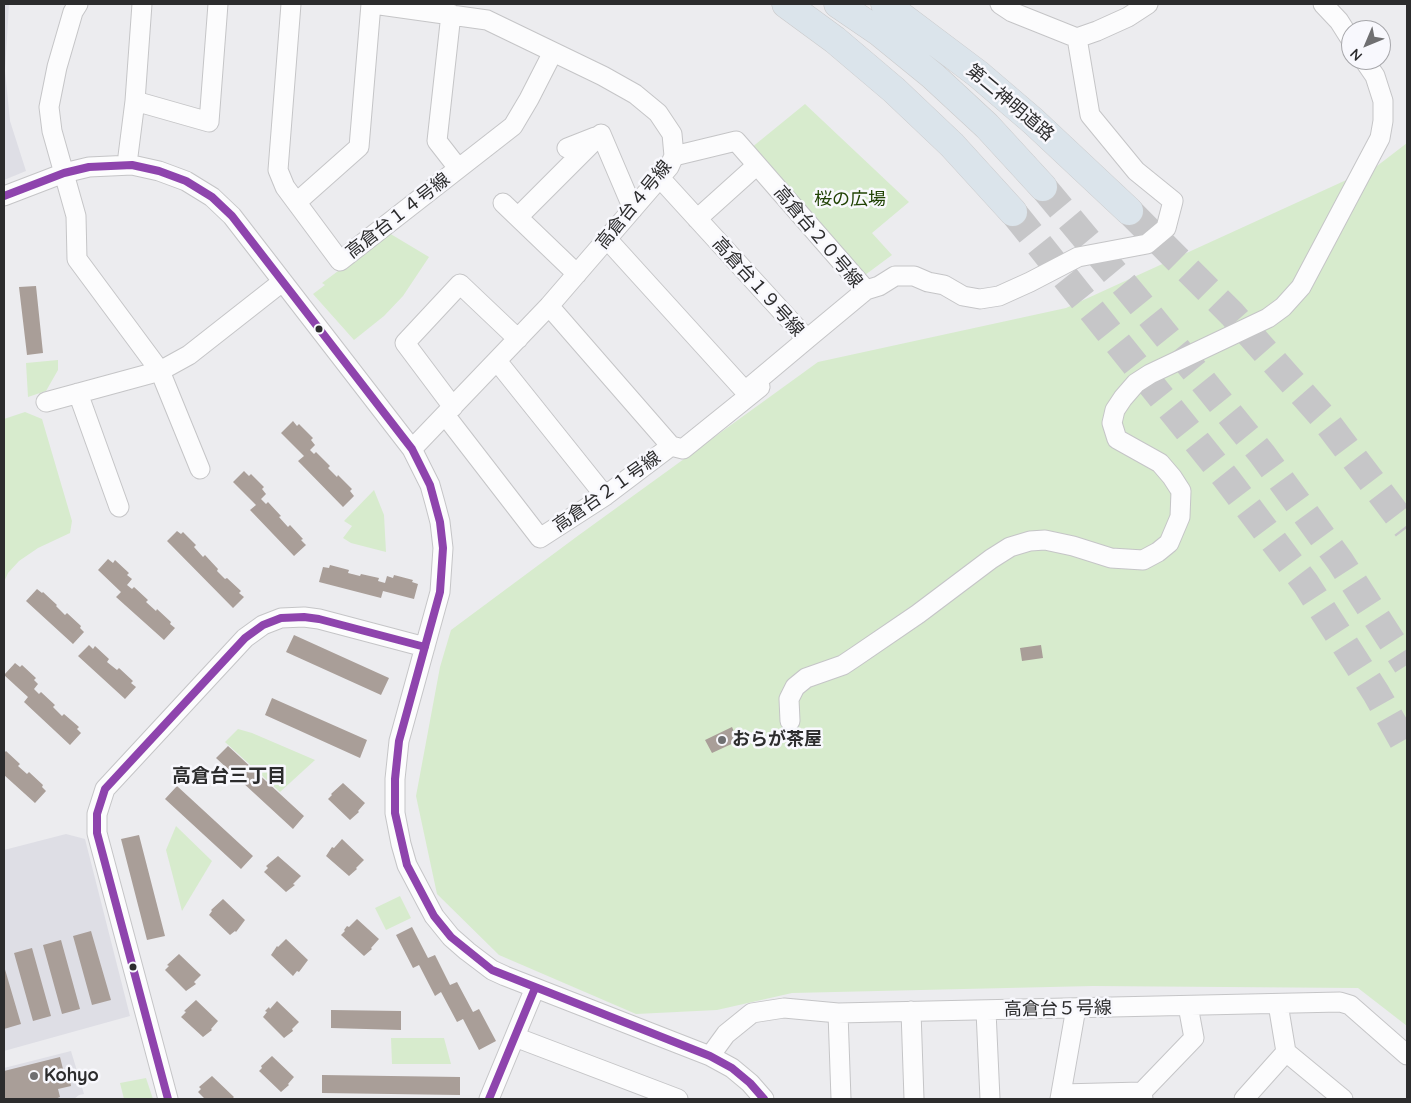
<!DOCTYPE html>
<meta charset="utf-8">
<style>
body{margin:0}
#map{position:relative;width:1411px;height:1103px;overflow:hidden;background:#ececef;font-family:Quicksand,sans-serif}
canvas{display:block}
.frame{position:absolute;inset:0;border:5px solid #2c2c2d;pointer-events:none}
.north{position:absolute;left:1341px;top:20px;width:50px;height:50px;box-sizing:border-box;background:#f8f8fd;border:1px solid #a6a6aa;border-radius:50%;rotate:225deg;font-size:14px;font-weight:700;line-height:20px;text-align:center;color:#2c2c2d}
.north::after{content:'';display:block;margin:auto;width:18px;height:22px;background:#6f6f71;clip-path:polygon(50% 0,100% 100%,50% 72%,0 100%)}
</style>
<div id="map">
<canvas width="1411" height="1103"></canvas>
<div class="frame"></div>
<div class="north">N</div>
</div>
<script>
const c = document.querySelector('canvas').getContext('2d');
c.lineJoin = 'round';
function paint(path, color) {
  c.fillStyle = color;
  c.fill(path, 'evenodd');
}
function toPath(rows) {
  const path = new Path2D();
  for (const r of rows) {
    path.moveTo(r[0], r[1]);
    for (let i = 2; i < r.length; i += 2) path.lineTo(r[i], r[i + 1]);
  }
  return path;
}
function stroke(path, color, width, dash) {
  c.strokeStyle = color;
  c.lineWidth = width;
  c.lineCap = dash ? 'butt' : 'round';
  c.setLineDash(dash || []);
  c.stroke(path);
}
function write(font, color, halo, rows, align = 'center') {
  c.font = font + ' Quicksand,"Noto Sans JP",sans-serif';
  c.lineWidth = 5;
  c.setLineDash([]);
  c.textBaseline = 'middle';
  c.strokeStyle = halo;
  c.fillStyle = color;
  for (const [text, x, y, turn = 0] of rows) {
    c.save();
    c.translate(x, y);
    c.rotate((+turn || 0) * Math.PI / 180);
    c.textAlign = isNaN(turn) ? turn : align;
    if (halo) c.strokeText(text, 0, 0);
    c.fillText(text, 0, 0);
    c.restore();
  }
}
const built = toPath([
 [4,4,9,4,5,71,10,121,26,171,4,180],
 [66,834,85,839,130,1016,4,1051,4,850],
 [71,1051,84,1094,79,1095,74,1099,4,1099,4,1068]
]);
const green = toPath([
 [805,104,909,202,872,233,892,255,865,275,751,148],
 [1407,143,1407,1026,1358,988,1093,986,792,993,717,1010,636,1014,499,955,437,894,416,796,440,667,451,630,579,535,818,362,1066,308,1377,166],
 [389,233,429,257,403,296,384,316,354,340,313,294,325,285,322,283],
 [58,360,58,370,46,391,28,397,26,363],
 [25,412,42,419,72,521,70,533,38,548,19,561,8,573,4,582,4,419],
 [374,490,384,515,386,552,351,543,343,538,352,526,344,521],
 [238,729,252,733,315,760,280,792,225,742],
 [176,826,212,861,182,911,166,850],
 [400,896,411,918,386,930,375,908],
 [391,1038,444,1038,451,1064,392,1064],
 [146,1078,153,1099,124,1099,120,1083]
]);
const building = toPath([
 [36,286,43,353,27,355,19,287],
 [293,421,297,426,299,424,313,438,311,440,315,445,310,450,314,454,316,452,330,466,328,468,337,477,338,475,352,489,350,491,354,496,343,507,298,461,304,456,281,433],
 [244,471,249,476,251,474,264,487,262,489,266,494,261,499,266,504,268,502,281,516,279,517,288,527,290,525,303,539,301,540,306,545,294,556,250,510,256,505,233,482],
 [177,531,181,534,183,532,196,545,194,547,203,557,205,555,218,569,217,571,225,579,227,578,241,591,239,593,244,597,233,608,167,541],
 [108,559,113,563,115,560,129,573,127,575,132,579,127,585,132,589,134,587,148,600,146,602,156,611,157,609,171,622,170,624,175,628,164,640,116,597,121,592,98,570],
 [330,565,349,570,348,573,360,576,361,574,379,578,378,581,385,583,387,576,393,578,394,575,413,580,412,582,418,584,414,599,383,591,381,598,319,582,323,567,329,568],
 [37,589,42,593,43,592,57,605,56,606,65,615,67,613,81,626,80,628,84,632,73,644,26,601],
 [294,635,389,678,381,695,286,652],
 [89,645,93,649,95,646,109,659,107,662,117,670,119,668,133,681,131,683,136,687,125,699,78,656],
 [1041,645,1043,658,1022,661,1020,648],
 [15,663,20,667,22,665,36,678,34,680,38,684,34,689,39,694,41,692,55,705,53,707,62,716,64,714,79,727,77,729,81,733,70,745,24,702,28,697,4,675],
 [272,698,367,740,360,758,265,715],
 [732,727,738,741,712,753,705,740],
 [228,746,304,816,293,829,216,758],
 [6,751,20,764,18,766,27,774,29,772,43,785,42,787,46,791,35,803,4,775,4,753],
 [343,783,365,803,358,811,359,812,350,820,328,799,332,795,331,794],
 [177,786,253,856,241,869,165,799],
 [139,835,165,936,147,940,121,839],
 [342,839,364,860,356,868,357,869,349,876,326,856,332,847,334,848],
 [278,856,301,876,293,884,295,885,286,892,264,872,268,868,266,866],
 [223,899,245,920,236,932,235,931,230,935,209,915,212,911,211,910],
 [357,919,379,939,371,948,372,949,364,956,341,935,345,931,344,930,347,926,349,927],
 [412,927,428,958,435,955,450,985,457,982,473,1012,479,1009,496,1041,479,1050,463,1019,457,1022,441,992,435,996,419,965,413,968,396,935],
 [91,931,111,1000,92,1005,73,936],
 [286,939,308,960,299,972,297,971,293,976,271,955,277,946,278,947],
 [61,940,80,1009,62,1014,43,945],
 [32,948,51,1016,33,1021,14,953],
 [179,954,201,975,194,982,196,984,186,991,165,970,169,966,167,965],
 [4,966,21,1024,4,1029],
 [196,1000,218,1021,211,1029,212,1030,203,1037,181,1017,186,1012,184,1011],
 [277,1001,299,1022,292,1029,293,1031,284,1038,263,1017,267,1012,265,1011,269,1007,270,1009],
 [331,1010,401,1011,401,1030,331,1028],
 [272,1056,294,1077,288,1084,289,1085,281,1092,259,1071,262,1068,261,1066],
 [60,1057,66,1081,70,1080,71,1086,58,1089,60,1097,55,1099,4,1099,4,1071],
 [322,1075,460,1077,460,1095,322,1093],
 [212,1076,234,1097,232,1099,205,1099,198,1092,201,1089,199,1087]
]);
const highwayTunnel = toPath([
 [1043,187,1138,301,1262,454,1340,561,1407,665],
 [1129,211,1232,314,1322,416,1407,528],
 [1013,212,1226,478,1306,584,1376,693,1407,748]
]);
const minor = toPath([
 [78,4,73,12,57,67,49,107,52,131,76,216,77,259,160,371,200,469],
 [142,4,135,101,209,122,218,4],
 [291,4,278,170,285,187,340,261,513,126,529,99,553,52],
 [373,4,487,20,603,76,635,94,658,113,672,134,674,156,669,167,549,306,412,449],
 [1000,4,1012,12,1077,38,1097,31,1128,17,1148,4],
 [1323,4,1339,21,1351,40],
 [451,14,437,141,458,168],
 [567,148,595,137],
 [128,156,135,101],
 [674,156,736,141,757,165],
 [4,196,64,173,89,167,132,165,159,171,186,181,212,197,232,216,412,449,430,485,435,503,440,522,443,548,440,592,399,741,395,779,395,813,401,844,407,865,434,916,451,937,467,951,492,970,505,976,710,1056,732,1068,750,1083,764,1099],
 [297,202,359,147,371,4],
 [503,203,577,274],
 [518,217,601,134,633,209],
 [697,219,757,165,866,290,807,339],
 [607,239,745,391,807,339,660,178],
 [866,290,879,286,895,276,914,276,928,282,944,285,963,296,980,299,999,296,1030,282,1078,257,1147,244,1166,228,1173,201,1136,171,1090,115,1077,38],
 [497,361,605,496],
 [78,393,119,507],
 [46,402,160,371,189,355,282,282],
 [453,407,405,343,460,284,518,339],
 [445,415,540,538,605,496,671,446,549,306],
 [671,446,683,449,760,387],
 [790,721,789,699,795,687,806,678,843,665,855,657,918,614,991,559,1010,547,1030,541,1045,540,1073,546,1111,558,1143,560,1158,552,1169,543,1180,517,1181,491,1172,477,1160,463,1117,439,1112,423,1115,410,1123,398,1136,383,1150,374,1268,318,1283,307,1301,287,1380,138,1383,121,1383,101,1375,76,1364,60],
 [911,1011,914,1099],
 [986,1011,990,1099],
 [838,1013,841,1099],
 [515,1037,678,1099],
 [1286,1052,1343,1099],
 [710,1056,726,1034,752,1013,784,1008,838,1013,1340,1002,1350,1005,1407,1055],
 [1061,1094,1142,1092],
 [168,1099,97,833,97,814,105,789,245,638,263,625,281,618,304,617,319,619,425,647],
 [489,1099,535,988],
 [1060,1099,1076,1008],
 [1143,1099,1142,1092,1194,1038,1188,1006],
 [1244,1099,1286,1052,1278,1004]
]);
const highway = toPath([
 [786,4,835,40,894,90,952,145,1013,212],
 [838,4,879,32,933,76,987,126,1043,187],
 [885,4,978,74,1033,121,1129,211]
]);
const bus1 = toPath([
 [4,196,64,173,89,167,132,165,159,171,186,181,212,197,232,216,412,449,430,485,440,522,443,548,440,592,399,741,395,779,395,813,407,865,434,916,451,937,492,970,710,1056,732,1068,750,1083,764,1099],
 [168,1099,97,833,97,814,105,789,245,638,263,625,281,618,304,617,319,619,425,647],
 [489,1099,535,988]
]);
const markers = [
 [319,329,4.5,"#2c2c2d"],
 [722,740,5,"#6f6f71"],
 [133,967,4.5,"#2c2c2d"],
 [34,1076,5,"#6f6f71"]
];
const streetNames = [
 ["第二神明道路",1010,103,40],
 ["高倉台４号線",634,205,-51],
 ["高倉台１４号線",398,216,-38],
 ["高倉台２０号線",818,237,50],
 ["高倉台１９号線",758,287,48],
 ["高倉台２１号線",607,492,-35],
 ["高倉台５号線",1058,1009,-1]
];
const parkNames = [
 ["桜の広場",850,200]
];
const poiNames = [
 ["おらが茶屋",732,740],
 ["Kohyo",44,1076]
];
const neighbourhoodNames = [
 ["高倉台三丁目",229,776]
];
paint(built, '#dedee5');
paint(green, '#d7ebcd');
paint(building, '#a99e98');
stroke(highwayTunnel, '#c6c6c8', 28, [28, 14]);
stroke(minor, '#c5c5c7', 21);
stroke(highway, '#cacacb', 29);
stroke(minor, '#fcfcfd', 19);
stroke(highway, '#dbe4eb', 28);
stroke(bus1, '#8e44ad', 8);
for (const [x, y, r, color] of markers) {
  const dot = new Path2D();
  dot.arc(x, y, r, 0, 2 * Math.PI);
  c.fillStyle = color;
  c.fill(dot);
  stroke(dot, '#f8f8fd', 2);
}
write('18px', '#2c2c2d', '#f8f8fd', streetNames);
write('18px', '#214305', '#f8f8fd', parkNames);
write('bold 18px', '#2c2c2d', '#f8f8fd', poiNames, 'left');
write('bold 19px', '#2c2c2d', '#f8f8fd', neighbourhoodNames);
</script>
